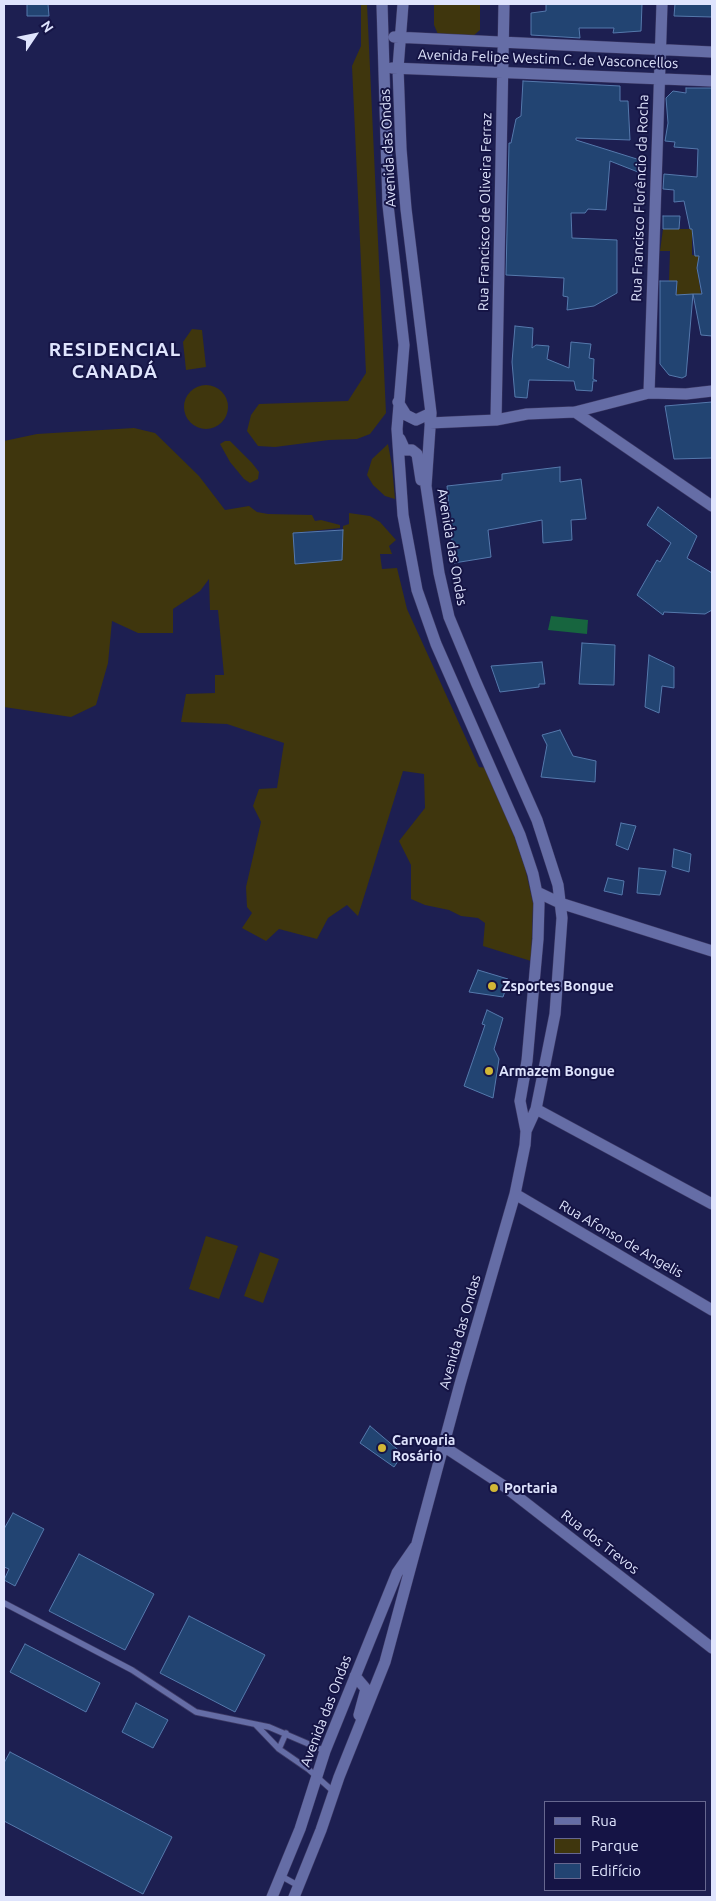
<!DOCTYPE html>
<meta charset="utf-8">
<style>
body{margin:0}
#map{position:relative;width:716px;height:1901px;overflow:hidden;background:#1d1f51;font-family:Ubuntu,sans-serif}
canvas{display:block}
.frame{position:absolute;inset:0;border:5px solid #dfe4fd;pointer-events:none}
.legend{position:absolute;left:544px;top:1801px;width:162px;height:90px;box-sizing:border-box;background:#151445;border:1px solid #66678f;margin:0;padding:6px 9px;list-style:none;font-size:15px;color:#dfe4fd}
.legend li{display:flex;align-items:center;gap:10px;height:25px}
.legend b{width:25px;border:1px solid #66678f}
.north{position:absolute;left:10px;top:10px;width:50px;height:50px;-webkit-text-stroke:4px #151445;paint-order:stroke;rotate:56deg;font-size:14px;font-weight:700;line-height:20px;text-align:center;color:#dfe4fd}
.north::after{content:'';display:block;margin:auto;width:18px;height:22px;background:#dfe4fd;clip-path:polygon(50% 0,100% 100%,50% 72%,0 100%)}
</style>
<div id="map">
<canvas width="716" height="1901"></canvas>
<div class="frame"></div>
<ul class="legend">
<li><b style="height:6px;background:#656da6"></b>Rua</li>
<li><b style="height:14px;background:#3f360d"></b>Parque</li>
<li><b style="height:14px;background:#224472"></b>Edifício</li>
</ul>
<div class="north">N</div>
</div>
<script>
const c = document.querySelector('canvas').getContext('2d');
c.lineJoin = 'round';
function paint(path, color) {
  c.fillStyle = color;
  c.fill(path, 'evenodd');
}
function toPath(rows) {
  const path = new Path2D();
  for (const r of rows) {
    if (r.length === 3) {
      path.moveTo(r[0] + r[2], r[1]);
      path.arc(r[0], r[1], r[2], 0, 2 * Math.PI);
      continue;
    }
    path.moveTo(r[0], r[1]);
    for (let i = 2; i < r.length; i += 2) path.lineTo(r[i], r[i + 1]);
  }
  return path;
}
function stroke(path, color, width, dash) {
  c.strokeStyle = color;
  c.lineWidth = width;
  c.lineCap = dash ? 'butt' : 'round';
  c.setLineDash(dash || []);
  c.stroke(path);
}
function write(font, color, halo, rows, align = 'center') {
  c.font = font + ' Ubuntu,sans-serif';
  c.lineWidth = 4;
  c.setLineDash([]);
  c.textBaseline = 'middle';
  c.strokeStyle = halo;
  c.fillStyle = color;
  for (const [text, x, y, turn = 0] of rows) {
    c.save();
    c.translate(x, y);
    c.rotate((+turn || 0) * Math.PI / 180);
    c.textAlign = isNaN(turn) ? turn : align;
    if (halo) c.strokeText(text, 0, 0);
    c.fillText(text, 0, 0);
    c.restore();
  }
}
const green = toPath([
 [361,4,367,4,386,413,370,434,357,439,329,440,275,447,258,446,247,431,251,415,259,404,348,401,366,373,352,66,361,46],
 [434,4,480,4,480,30,466,42,440,39,434,25],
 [663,229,692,229,692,255,699,256,697,268,701,294,687,295,676,306,677,281,669,281,670,251,660,251],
 [192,329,202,330,206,367,186,370,183,342],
 [206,407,22],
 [134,428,155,433,199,476,225,510,249,506,257,512,268,514,312,515,315,521,321,520,340,525,340,528,293,533,296,564,342,560,343,526,349,524,349,513,370,516,380,522,396,540,389,546,392,554,380,554,382,569,397,568,407,609,479,767,487,768,514,836,525,868,533,903,531,961,483,946,485,923,478,918,461,916,449,910,425,905,411,899,411,865,399,841,425,808,424,774,403,771,358,916,347,905,328,918,317,939,279,929,266,941,242,928,252,913,247,907,246,887,261,822,253,806,259,789,277,788,284,743,227,724,181,722,186,694,215,693,215,675,224,675,218,610,210,610,209,579,200,591,173,609,173,633,138,633,112,621,108,663,96,705,71,717,4,707,4,441,37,434],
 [225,441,230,441,252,463,259,472,258,479,250,483,244,479,230,462,220,444],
 [388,444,392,466,395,499,385,496,373,485,367,475,372,459],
 [206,1236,238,1246,219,1299,189,1289],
 [260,1252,279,1259,263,1303,244,1296]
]);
const water = toPath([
 [551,616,588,620,587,634,548,630]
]);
const building = toPath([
 [27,4,48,4,49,16,27,16,27,4],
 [546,4,642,4,641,31,613,33,614,28,579,28,580,38,531,35,531,13,546,11,546,4],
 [675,4,712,4,712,17,674,16,675,4],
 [523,81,620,86,620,101,628,101,630,140,576,138,576,140,640,160,638,172,610,161,606,210,588,209,585,213,571,213,572,238,617,240,617,293,594,306,567,310,568,297,563,296,564,278,506,275,509,143,511,143,516,119,521,116,523,81],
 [686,88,712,88,712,336,701,335,693,294,702,294,697,268,699,256,695,256,692,229,690,229,684,201,674,202,674,190,663,189,664,174,697,177,698,149,674,147,675,142,665,141,668,123,666,98,673,91,686,93,686,88],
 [663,216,680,216,679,229,663,229,663,216],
 [660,281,677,281,676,295,693,294,686,376,682,378,669,375,660,364,660,281],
 [515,326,533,328,532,348,536,345,549,346,547,359,569,368,571,342,591,344,589,358,594,359,593,379,597,381,593,381,592,391,576,390,574,381,529,380,527,398,515,397,512,362,515,326],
 [712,402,712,458,674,459,665,406,712,402],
 [560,467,560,482,581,479,586,519,571,520,572,540,543,543,542,520,488,530,491,557,454,563,447,486,502,480,502,474,560,467],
 [658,507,697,536,687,558,712,573,712,610,705,614,664,612,663,615,637,595,657,560,660,562,671,543,647,525,658,507],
 [343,530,342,560,295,564,293,533,343,530],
 [582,643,615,645,614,685,579,684,582,643],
 [649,655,674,667,674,688,662,686,659,713,645,707,649,655],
 [542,662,545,684,539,684,539,687,500,692,491,666,542,662],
 [560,730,573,756,596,761,595,782,541,777,547,745,542,735,560,730],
 [621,823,636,826,628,850,616,845,621,823],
 [674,849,691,854,689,872,672,867,674,849],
 [639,868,666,871,660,895,637,893,639,868],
 [608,878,624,881,622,895,604,891,608,878],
 [478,970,508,979,510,990,505,991,503,997,469,992,478,970],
 [487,1010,503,1018,494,1049,499,1059,493,1098,464,1086,485,1025,482,1024,487,1010],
 [370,1426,403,1454,394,1467,360,1443,370,1426],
 [13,1513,44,1529,15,1586,4,1580,9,1569,4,1567,4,1529,13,1513],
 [79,1554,154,1594,125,1650,49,1611,79,1554],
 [189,1616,265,1655,235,1712,160,1673,189,1616],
 [25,1644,100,1683,86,1712,10,1672,25,1644],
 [136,1703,168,1720,153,1748,122,1732,136,1703],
 [10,1752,172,1837,143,1894,4,1821,4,1763,10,1752]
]);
const service = toPath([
 [4,1603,132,1670,196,1712,269,1727,325,1751],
 [256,1725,279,1749,308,1769,334,1792],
 [279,1749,286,1733],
 [281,1876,299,1886]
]);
const minor = toPath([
 [403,4,398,68,401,149,406,209,431,413,426,486,439,573,449,617,476,682,537,820,558,885,562,918,555,1014,536,1109,526,1131],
 [394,37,712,52],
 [392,68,712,81],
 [649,393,662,4],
 [398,402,406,415,416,420,431,413],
 [575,412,712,506],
 [496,420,504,4],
 [430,423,496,420,527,414,575,412,649,393,686,394,712,391],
 [400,439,405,450,412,450,417,454,421,480],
 [537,892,560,903,712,951],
 [536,1109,712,1204],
 [515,1194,712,1310],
 [443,1446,504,1486,712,1648],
 [355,1676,366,1689,359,1715],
 [272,1897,300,1829,325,1751,397,1573,415,1547],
 [294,1897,321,1830,339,1777,385,1662,460,1384,515,1194,525,1145,526,1131,520,1101,527,1061,538,939,539,903,533,874,520,835,436,644,417,590,403,515,397,429,404,345,388,205,382,4]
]);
const markers = [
 [492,986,5,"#d1b736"],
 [489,1071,5,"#d1b736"],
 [382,1448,5,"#d1b736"],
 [494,1488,5,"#d1b736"]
];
const streetNames = [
 ["Avenida Felipe Westim C. de Vasconcellos",548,59,2],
 ["Avenida das Ondas",388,148,-93],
 ["Rua Francisco Florêncio da Rocha",640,198,-88],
 ["Rua Francisco de Oliveira Ferraz",485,212,-89],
 ["Avenida das Ondas",452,547,80],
 ["Rua Afonso de Angelis",621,1239,30],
 ["Avenida das Ondas",460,1332,-74],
 ["Rua dos Trevos",600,1542,38],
 ["Avenida das Ondas",326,1711,-69]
];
const poiNames = [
 ["Zsportes Bongue",502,986],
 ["Armazem Bongue",499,1071],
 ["Carvoaria",392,1440],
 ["Rosário",392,1456],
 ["Portaria",504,1488]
];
const districtNames = [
 ["RESIDENCIAL",115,350],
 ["CANADÁ",115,372]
];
paint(green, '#3f360d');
paint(water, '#17653f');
paint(building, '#224472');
stroke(building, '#5579ac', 1);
stroke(service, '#3d3a65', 7);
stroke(minor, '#3d3a65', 12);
stroke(service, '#656da6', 5.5);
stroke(minor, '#656da6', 11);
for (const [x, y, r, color] of markers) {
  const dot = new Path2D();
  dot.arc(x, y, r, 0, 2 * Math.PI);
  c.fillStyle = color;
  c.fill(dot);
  stroke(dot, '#151445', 2);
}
write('14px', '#dfe4fd', '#151445', streetNames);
write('bold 14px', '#dfe4fd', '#151445', poiNames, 'left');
c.letterSpacing = '1px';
write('bold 19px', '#dfe4fd', '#151445', districtNames);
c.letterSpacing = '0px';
</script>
